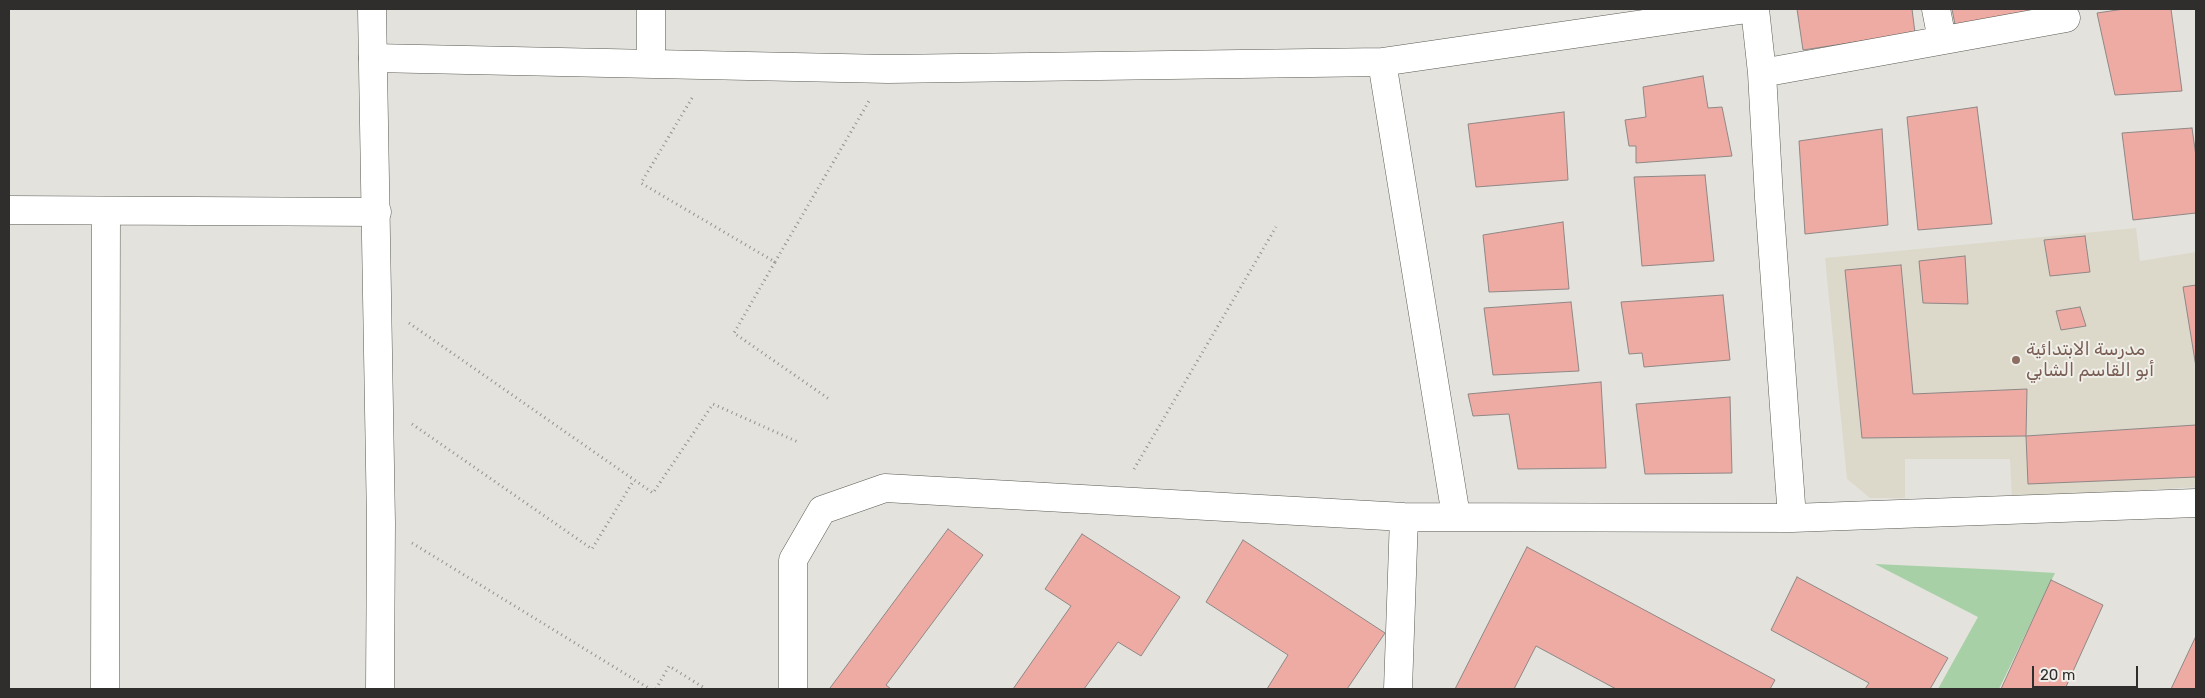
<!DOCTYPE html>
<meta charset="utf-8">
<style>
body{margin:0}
#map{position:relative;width:2205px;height:698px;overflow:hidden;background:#e3e2dc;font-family:Rubik,sans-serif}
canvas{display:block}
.frame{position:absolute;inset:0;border:10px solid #2f2e2c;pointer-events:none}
.scale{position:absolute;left:2032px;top:666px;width:106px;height:22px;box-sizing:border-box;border:2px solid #2f2e2c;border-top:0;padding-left:6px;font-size:15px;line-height:18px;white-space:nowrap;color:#2f2e2c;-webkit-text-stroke:4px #f1efe9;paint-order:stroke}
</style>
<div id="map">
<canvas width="2205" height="698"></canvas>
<div class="frame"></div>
<div class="scale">20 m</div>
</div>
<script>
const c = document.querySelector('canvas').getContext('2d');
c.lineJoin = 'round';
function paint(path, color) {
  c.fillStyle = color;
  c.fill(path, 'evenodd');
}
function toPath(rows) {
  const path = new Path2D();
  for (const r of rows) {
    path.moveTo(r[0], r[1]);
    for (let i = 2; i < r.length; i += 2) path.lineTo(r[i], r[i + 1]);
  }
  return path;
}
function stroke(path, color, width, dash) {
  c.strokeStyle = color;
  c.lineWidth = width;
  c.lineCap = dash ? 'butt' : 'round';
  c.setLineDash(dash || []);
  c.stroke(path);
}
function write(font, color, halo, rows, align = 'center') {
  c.font = font + ' Rubik,"Noto Sans Arabic",sans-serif';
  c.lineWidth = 4;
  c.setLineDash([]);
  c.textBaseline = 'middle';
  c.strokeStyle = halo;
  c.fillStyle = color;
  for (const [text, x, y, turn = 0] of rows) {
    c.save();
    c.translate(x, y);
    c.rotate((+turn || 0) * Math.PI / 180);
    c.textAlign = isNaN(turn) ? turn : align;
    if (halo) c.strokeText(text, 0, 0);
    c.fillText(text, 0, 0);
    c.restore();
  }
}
const built = toPath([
 [2136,228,2140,261,2196,252,2196,487,2012,498,2010,459,1905,459,1905,498,1870,498,1847,479,1825,258]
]);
const green = toPath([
 [1875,564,2005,570,2055,573,1999,689,1938,689,1978,617]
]);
const building = toPath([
 [1797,9,1912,9,1915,33,1803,50,1797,9],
 [1952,9,2039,9,2040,14,1956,30,1952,9],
 [2124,9,2171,9,2182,91,2115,95,2097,13,2124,9],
 [1703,76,1708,108,1722,107,1732,156,1636,163,1636,146,1629,146,1625,120,1646,117,1643,87,1703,76],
 [1977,107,1992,224,1918,230,1907,117,1977,107],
 [1564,112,1568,180,1476,187,1468,124,1564,112],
 [2192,128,2196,156,2196,213,2133,220,2122,133,2192,128],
 [1882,129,1888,225,1805,234,1799,141,1882,129],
 [1705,175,1714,261,1642,266,1634,177,1705,175],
 [1563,222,1569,289,1489,292,1483,235,1563,222],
 [2085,236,2090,272,2050,276,2044,240,2085,236],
 [1965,256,1968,304,1923,303,1919,261,1965,256],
 [1901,265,1913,394,2027,389,2026,436,1862,438,1845,270,1901,265],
 [2196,285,2196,367,2183,287,2196,285],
 [1723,295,1730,360,1644,367,1642,353,1629,354,1621,302,1723,295],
 [1571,302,1579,371,1493,375,1484,308,1571,302],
 [2080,307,2086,326,2061,330,2056,311,2080,307],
 [1601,382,1606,468,1518,469,1509,414,1473,416,1468,394,1601,382],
 [1730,397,1732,473,1645,474,1636,404,1730,397],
 [2196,425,2196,477,2028,484,2026,436,2196,425],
 [948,529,983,555,886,685,891,689,832,689,830,688,948,529],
 [1082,534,1180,597,1141,656,1118,642,1084,689,1013,689,1071,606,1045,589,1082,534],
 [1243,540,1385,633,1347,689,1267,689,1288,655,1206,602,1243,540],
 [1527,547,1775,680,1770,689,1616,689,1536,646,1514,689,1455,689,1527,547],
 [1797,577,1948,658,1930,689,1865,689,1869,683,1771,630,1797,577],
 [2051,580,2103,605,2065,689,2001,689,2051,580],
 [2196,636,2196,689,2171,689,2196,636]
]);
const path = toPath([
 [692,98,641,183,775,262,734,333,829,399],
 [775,262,869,101],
 [409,323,653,493,713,404,798,442],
 [412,424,592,549,634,480],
 [1134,469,1276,227],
 [412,543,650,689],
 [656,689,669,666,706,689]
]);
const street = toPath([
 [1755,9,1762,73,1769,198,1792,518],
 [1936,9,1942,40],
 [373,58,888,69,1382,62,1747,9],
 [1382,62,1456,516],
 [651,64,651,9],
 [1762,73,2066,18],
 [9,210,377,212],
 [105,689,106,211],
 [793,689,793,560,822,510,885,488,1404,517,1792,518,2196,503],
 [1398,689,1404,517]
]);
const secondary = toPath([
 [372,9,381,523,380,689]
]);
const markers = [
 [2016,360,5,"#8d6e63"]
];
const educationNames = [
 ["مدرسة الابتدائية",2026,350],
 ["أبو القاسم الشابي",2026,371]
];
paint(built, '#dcd9cb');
paint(green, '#a8d0a6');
paint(building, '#edaba4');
stroke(building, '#8f8786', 1);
stroke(street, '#5b5a54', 29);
stroke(secondary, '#5b5a54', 29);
stroke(path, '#93928d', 3, [1, 4]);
stroke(street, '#fff', 28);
stroke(secondary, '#fff', 28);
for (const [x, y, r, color] of markers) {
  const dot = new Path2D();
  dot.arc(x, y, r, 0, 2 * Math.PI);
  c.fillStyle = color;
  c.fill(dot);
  stroke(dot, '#f1efe9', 2);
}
write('18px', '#785e54', '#f1efe9', educationNames, 'left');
</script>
